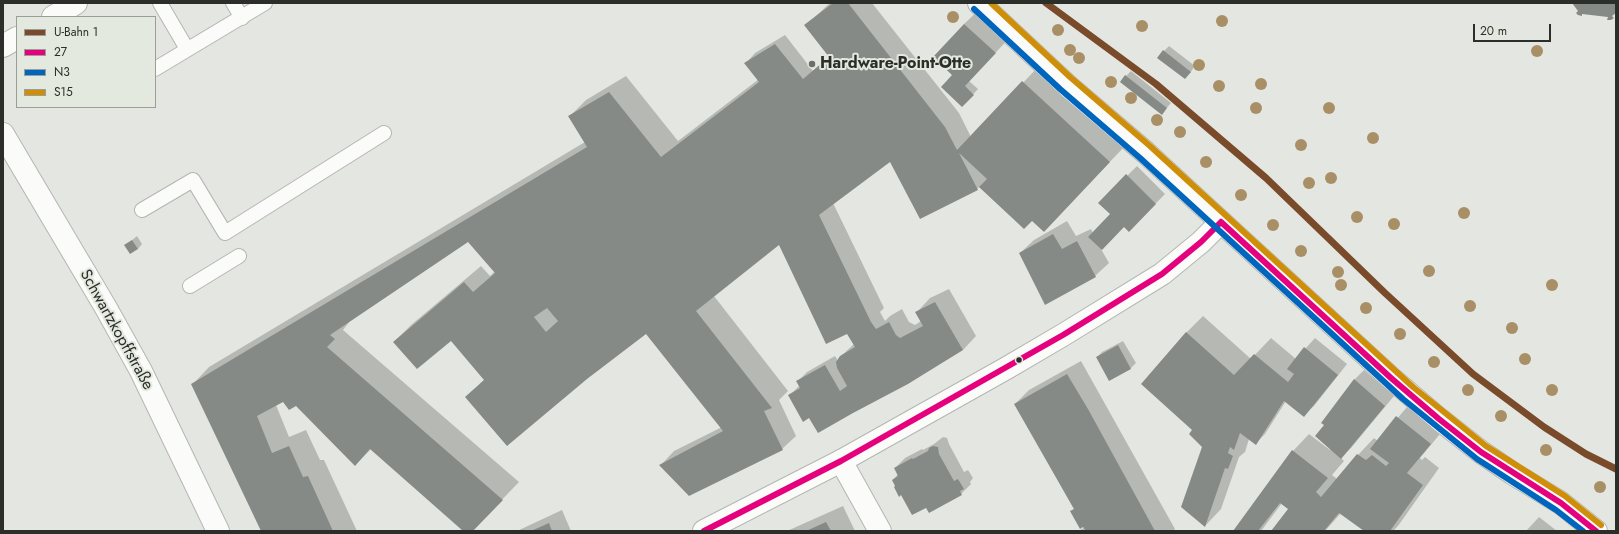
<!DOCTYPE html>
<meta charset="utf-8">
<style>
body{margin:0}
#map{position:relative;width:1619px;height:534px;overflow:hidden;background:#e4e7e1;font-family:Jost,sans-serif}
canvas{display:block}
.frame{position:absolute;inset:0;border:4px solid #2c2e2a;pointer-events:none}
.legend{position:absolute;left:16px;top:16px;width:140px;height:92px;box-sizing:border-box;background:#e3e9df;border:1px solid #9a9e97;margin:0;padding:5px 7px;list-style:none;font-size:12px;color:#2c2e2a}
.legend li{display:flex;align-items:center;gap:8px;height:20px}
.legend b{width:20px;border:1px solid #9a9e97}
.scale{position:absolute;left:1473px;top:24px;width:78px;height:18px;box-sizing:border-box;border:2px solid #2c2e2a;border-top:0;padding-left:5px;font-size:12px;line-height:14px;white-space:nowrap;color:#2c2e2a;-webkit-text-stroke:3px #e3e9df;paint-order:stroke}
</style>
<div id="map">
<canvas width="1619" height="534"></canvas>
<div class="frame"></div>
<ul class="legend">
<li><b style="height:5px;background:#7a4b2a"></b>U-Bahn 1</li>
<li><b style="height:5px;background:#e5007d"></b>27</li>
<li><b style="height:5px;background:#0065bd"></b>N3</li>
<li><b style="height:5px;background:#ce8e08"></b>S15</li>
</ul>
<div class="scale">20 m</div>
</div>
<script>
const c = document.querySelector('canvas').getContext('2d');
c.lineJoin = 'round';
function paint(path, color) {
  c.fillStyle = color;
  c.fill(path, 'evenodd');
}
function toPath(rows) {
  const path = new Path2D();
  for (const r of rows) {
    path.moveTo(r[0], r[1]);
    for (let i = 2; i < r.length; i += 2) path.lineTo(r[i], r[i + 1]);
  }
  return path;
}
function stroke(path, color, width, dash) {
  c.strokeStyle = color;
  c.lineWidth = width;
  c.lineCap = dash ? 'butt' : 'round';
  c.setLineDash(dash || []);
  c.stroke(path);
}
function write(font, color, halo, rows, align = 'center') {
  c.font = font + ' Jost,sans-serif';
  c.lineWidth = 4;
  c.setLineDash([]);
  c.textBaseline = 'middle';
  c.strokeStyle = halo;
  c.fillStyle = color;
  for (const [text, x, y, turn = 0] of rows) {
    c.save();
    c.translate(x, y);
    c.rotate((+turn || 0) * Math.PI / 180);
    c.textAlign = isNaN(turn) ? turn : align;
    if (halo) c.strokeText(text, 0, 0);
    c.fillText(text, 0, 0);
    c.restore();
  }
}
const shadow = toPath([
 [830,3,872,3,959,113,971,137,1040,65,1126,145,1060,214,1032,220,979,187,977,189,891,160,833,203,884,308,880,312,885,321,890,316,902,309,909,322,915,325,921,321,917,312,930,298,949,289,976,336,963,350,907,383,810,417,789,396,799,386,798,381,807,372,835,356,838,361,840,357,854,344,847,332,779,244,714,296,788,391,779,400,796,436,782,449,661,465,674,451,722,427,646,333,467,397,485,379,451,339,394,342,411,325,481,266,490,276,495,271,469,241,350,321,343,330,519,482,472,531,465,531,371,449,355,465,297,405,283,401,276,405,289,437,306,430,320,460,324,460,357,531,262,531,193,384,209,367,585,142,570,116,586,100,626,76,678,141,759,79,746,63,755,53,785,35,813,71,830,56,806,25],
 [985,4,1015,32,969,81,978,89,967,101,953,75,964,24],
 [1169,46,1195,66,1190,73,1164,51],
 [1131,71,1171,103,1166,109,1126,76],
 [1137,166,1165,194,1129,231,1124,226,1101,249,1109,263,1095,276,1020,253,1034,240,1067,221,1076,236,1091,229,1093,233,1111,214,1100,203],
 [137,236,142,244,138,249,126,245],
 [1203,316,1251,359,1271,338,1296,359,1315,338,1347,364,1314,406,1304,415,1286,401,1265,434,1255,444,1249,439,1245,452,1239,457,1221,509,1205,526,1204,446,1194,429,1142,384,1187,332],
 [1123,341,1136,363,1131,368,1110,380,1097,357,1102,352],
 [1081,361,1175,529,1173,531,1079,531,1088,525,1074,509,1015,404,1029,390],
 [1364,370,1394,396,1351,448,1341,458,1344,461,1332,475,1337,479,1358,455,1374,438,1378,441,1407,407,1440,434,1420,458,1422,460,1425,457,1439,468,1398,526,1393,531,1366,531,1341,513,1325,531,1272,531,1293,504,1282,503,1261,531,1234,531,1293,451,1309,434,1330,450,1331,449,1325,425,1354,380],
 [943,437,947,438,949,444,964,472,968,470,973,478,970,482,971,484,961,494,927,506,896,486,893,480,898,474,895,468,905,458,922,449,923,450,934,444],
 [843,506,855,531,787,531],
 [562,510,571,531,517,531],
 [1539,517,1557,531,1526,531]
]);
const building = toPath([
 [833,3,848,3,945,127,957,150,1022,81,1110,162,1044,232,1032,221,1024,229,979,187,987,179,959,153,978,190,920,219,890,162,819,215,871,322,876,329,889,322,896,335,900,338,923,326,915,312,935,302,963,350,908,384,853,413,818,433,809,418,803,422,788,395,800,388,796,381,825,365,840,391,847,386,837,368,836,362,840,356,855,347,847,334,826,344,779,245,696,311,772,408,764,411,783,450,689,496,659,465,723,431,646,334,587,379,507,446,465,397,484,380,451,341,417,369,393,342,464,282,473,292,495,273,468,242,330,335,335,339,327,347,503,500,473,531,463,531,370,449,355,466,296,406,289,410,283,402,257,416,272,453,289,446,303,477,308,476,333,531,261,531,191,384,587,147,568,116,609,92,661,157,759,82,744,63,775,44,803,79,829,57,804,25],
 [547,308,558,321,546,332,534,317],
 [1572,3,1616,3,1616,13,1612,16,1614,18,1611,20,1607,20,1608,17,1582,14,1582,16,1578,15,1576,13,1578,11],
 [964,24,996,53,965,86,974,95,962,107,941,87,952,75,933,57],
 [1163,50,1191,72,1185,79,1157,58],
 [1125,75,1167,108,1162,115,1120,82],
 [1126,174,1156,204,1129,232,1124,227,1102,250,1088,237,1110,214,1098,203],
 [1053,234,1062,249,1077,241,1096,277,1045,305,1019,253],
 [132,240,138,249,130,254,124,245],
 [1186,332,1234,375,1254,354,1288,382,1294,374,1287,369,1304,347,1338,375,1304,417,1284,401,1256,445,1240,433,1234,450,1230,447,1228,453,1233,456,1228,469,1225,468,1205,527,1181,507,1202,447,1189,434,1192,430,1141,384],
 [1118,345,1131,369,1109,381,1096,357],
 [1067,374,1088,409,1155,531,1086,531,1083,527,1080,529,1070,511,1074,509,1014,404],
 [1354,379,1385,406,1341,459,1315,436,1324,425,1321,423],
 [1396,416,1431,444,1407,473,1423,485,1390,531,1364,531,1339,513,1324,531,1271,531,1288,509,1280,503,1258,531,1233,531,1292,450,1328,478,1316,492,1321,497,1357,454,1366,460,1372,455,1386,466,1389,463,1370,449],
 [933,446,938,447,939,454,954,481,958,479,964,489,960,491,962,495,929,513,926,508,912,515,901,495,899,497,894,487,895,486,892,480,898,476,894,468,912,458,913,459,928,451,929,448],
 [826,522,831,531,806,531],
 [549,523,552,531,531,531]
]);
const service = toPath([
 [160,3,187,49],
 [233,3,242,18],
 [155,69,265,3],
 [142,210,193,180,225,233,384,133],
 [190,286,239,256]
]);
const minor = toPath([
 [979,3,1070,88,1145,152,1221,222],
 [53,17,76,3],
 [3,46,17,38],
 [3,134,106,308,141,371,218,531],
 [841,461,880,531]
]);
const tertiary = toPath([
 [704,531,841,461,1005,369,1063,335,1162,274,1201,242,1221,222,1391,378,1439,419,1481,452,1512,473,1561,503,1596,531]
]);
const bus1 = toPath([
 [1221,222,1391,378,1439,419,1481,452,1561,503,1596,531],
 [704,531,841,461,1063,335,1162,274,1201,242,1221,222]
]);
const bus2 = toPath([
 [974,9,1060,89,1140,158,1403,399,1477,459,1556,510,1583,531]
]);
const bus3 = toPath([
 [991,3,1070,77,1150,146,1413,387,1486,446,1565,496,1601,525]
]);
const metro1 = toPath([
 [1046,3,1156,84,1266,178,1385,293,1473,374,1544,427,1586,454,1616,469]
]);
const trees = [
 [953,17],
 [1222,21],
 [1142,26],
 [1058,30],
 [1070,50],
 [1537,51],
 [1079,58],
 [1199,65],
 [1111,82],
 [1261,84],
 [1219,86],
 [1131,98],
 [1256,108],
 [1329,108],
 [1157,120],
 [1180,132],
 [1373,138],
 [1301,145],
 [1206,162],
 [1331,178],
 [1309,183],
 [1241,195],
 [1464,213],
 [1357,217],
 [1394,224],
 [1273,225],
 [1301,251],
 [1429,271],
 [1338,272],
 [1341,285],
 [1552,285],
 [1470,306],
 [1366,308],
 [1512,328],
 [1400,334],
 [1525,359],
 [1434,362],
 [1468,390],
 [1552,390],
 [1501,416],
 [1546,450],
 [1600,487]
];
const markers = [
 [812,64,4,"#6c6f6a"],
 [1019,360,3.5,"#2c2e2a"]
];
const poiNames = [
 ["Hardware-Point-Otte",820,64]
];
const streetNames = [
 ["Schwartzkopffstraße",116,330,61]
];
paint(shadow, '#0003');
paint(building, '#868a86');
stroke(service, '#b4b6b2', 16);
stroke(minor, '#b4b6b2', 24);
stroke(tertiary, '#b4b6b2', 24);
stroke(service, '#fbfbfa', 14);
stroke(minor, '#fbfbfa', 22);
stroke(tertiary, '#fbfbfa', 22);
stroke(bus1, '#e5007d', 6);
stroke(bus2, '#0065bd', 6);
stroke(bus3, '#ce8e08', 6);
stroke(metro1, '#7a4b2a', 7);
c.fillStyle = '#a98f66';
for (const [x, y] of trees) {
  c.beginPath();
  c.arc(x, y, 6, 0, 2 * Math.PI);
  c.fill();
}
for (const [x, y, r, color] of markers) {
  const dot = new Path2D();
  dot.arc(x, y, r, 0, 2 * Math.PI);
  c.fillStyle = color;
  c.fill(dot);
  stroke(dot, '#e3e9df', 1.5);
}
write('bold 16px', '#2c2e2a', '#e3e9df', poiNames, 'left');
write('16px', '#2c2e2a', '#e3e9df', streetNames);
</script>
